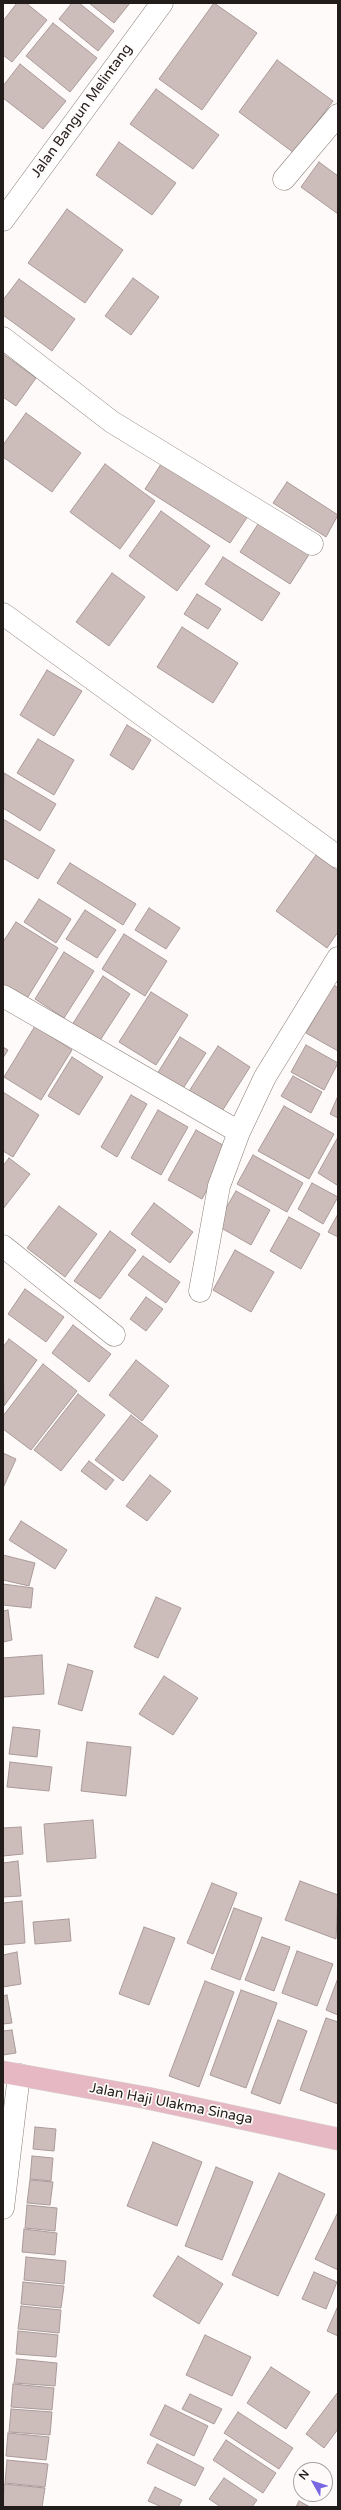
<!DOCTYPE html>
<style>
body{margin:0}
#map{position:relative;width:341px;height:2510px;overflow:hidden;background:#fdfaf9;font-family:"Varela Round",sans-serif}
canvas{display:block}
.frame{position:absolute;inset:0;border:4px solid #221d1b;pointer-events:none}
.north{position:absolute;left:293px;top:2462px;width:40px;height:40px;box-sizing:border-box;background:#fdfaf9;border:1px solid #a5a2a0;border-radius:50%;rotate:309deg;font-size:11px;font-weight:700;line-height:16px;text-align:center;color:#221d1b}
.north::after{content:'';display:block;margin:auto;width:14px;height:18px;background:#7966e1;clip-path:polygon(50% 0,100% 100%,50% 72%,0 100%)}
</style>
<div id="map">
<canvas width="341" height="2510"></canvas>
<div class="frame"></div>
<div class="north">N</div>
</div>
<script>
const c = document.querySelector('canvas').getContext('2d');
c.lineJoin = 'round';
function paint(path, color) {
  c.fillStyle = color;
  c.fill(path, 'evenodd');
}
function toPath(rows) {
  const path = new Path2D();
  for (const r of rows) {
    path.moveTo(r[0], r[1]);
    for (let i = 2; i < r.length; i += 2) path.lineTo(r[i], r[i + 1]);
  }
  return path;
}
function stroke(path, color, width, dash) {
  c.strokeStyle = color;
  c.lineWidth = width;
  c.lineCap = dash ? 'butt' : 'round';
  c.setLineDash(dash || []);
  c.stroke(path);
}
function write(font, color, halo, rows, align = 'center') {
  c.font = font + ' "Varela Round",sans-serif';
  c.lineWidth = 3.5;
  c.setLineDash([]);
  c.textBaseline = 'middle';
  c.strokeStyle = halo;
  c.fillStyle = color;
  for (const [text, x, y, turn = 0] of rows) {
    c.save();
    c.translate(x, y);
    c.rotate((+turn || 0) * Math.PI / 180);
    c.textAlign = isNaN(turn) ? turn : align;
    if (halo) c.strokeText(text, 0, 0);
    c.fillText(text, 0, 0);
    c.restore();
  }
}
const building = toPath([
 [17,3,26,3,47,20,12,62,3,55,3,21,17,3],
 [72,3,79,3,114,31,98,51,59,19,72,3],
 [89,3,130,3,114,23,89,3],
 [214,3,257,33,202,110,159,79,214,3],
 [53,23,97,58,70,92,26,56,53,23],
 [277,60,333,101,294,153,239,112,277,60],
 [20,64,66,101,43,129,3,98,3,86,20,64],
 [156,89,219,135,193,169,130,124,156,89],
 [119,142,176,183,152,215,96,175,119,142],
 [319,162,338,176,338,214,301,187,319,162],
 [67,209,123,250,85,303,28,263,67,209],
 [133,278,159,297,131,335,105,316,133,278],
 [19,279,75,319,52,351,3,315,3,300,19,279],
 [3,354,36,378,16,406,3,397,3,354],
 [26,413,81,453,52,492,3,457,3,445,26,413],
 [163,461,248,516,230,543,145,489,163,461],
 [105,464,155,501,120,549,70,512,105,464],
 [287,482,338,515,326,537,273,503,287,482],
 [161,511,210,546,177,591,129,556,161,511],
 [260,521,310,553,290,584,240,552,260,521],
 [223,557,280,593,262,621,205,584,223,557],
 [112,573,145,597,109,646,76,622,112,573],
 [197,594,221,609,208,629,184,614,197,594],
 [182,627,238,663,213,703,157,667,182,627],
 [47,670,82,691,54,736,20,715,47,670],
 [127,725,151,740,133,770,110,755,127,725],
 [38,739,74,760,54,795,17,773,38,739],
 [4,773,56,804,40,831,3,808,4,773],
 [3,819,55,850,38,879,3,858,3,819],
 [316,855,338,871,338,932,327,948,276,911,316,855],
 [70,863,136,904,123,925,57,883,70,863],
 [39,899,71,919,56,943,24,922,39,899],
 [149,908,180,928,166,949,135,930,149,908],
 [85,910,116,930,97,958,66,939,85,910],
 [16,922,58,948,26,1000,3,986,3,942,16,922],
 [124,934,167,961,145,996,102,969,124,934],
 [64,952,94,971,64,1018,35,999,64,952],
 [103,976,130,994,99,1042,72,1025,103,976],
 [334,985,338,988,338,1051,306,1033,334,985],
 [151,992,188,1015,156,1065,119,1042,151,992],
 [35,1026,72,1050,41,1100,4,1077,35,1026],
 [180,1037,206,1053,182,1090,157,1074,180,1037],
 [306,1045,338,1063,324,1090,291,1072,306,1045],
 [218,1046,250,1067,219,1116,186,1096,218,1046],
 [3,1047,8,1050,3,1058,3,1047],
 [72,1057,103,1077,79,1115,48,1096,72,1057],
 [293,1076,322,1092,311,1113,281,1096,293,1076],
 [3,1092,39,1115,13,1157,3,1151,3,1092],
 [131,1095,147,1104,117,1157,101,1147,131,1095],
 [338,1096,338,1118,330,1114,338,1096],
 [284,1106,334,1134,309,1179,258,1151,284,1106],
 [158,1110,188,1127,161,1175,131,1158,158,1110],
 [196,1130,230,1149,202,1199,168,1180,196,1130],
 [338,1137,338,1182,337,1185,318,1173,338,1137],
 [253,1155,303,1183,287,1212,237,1184,253,1155],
 [9,1158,30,1174,3,1209,3,1166,9,1158],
 [312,1183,338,1197,323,1224,298,1209,312,1183],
 [236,1191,270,1210,251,1245,216,1225,236,1191],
 [154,1203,193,1232,170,1263,131,1234,154,1203],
 [59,1206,97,1234,65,1277,27,1248,59,1206],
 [338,1214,338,1237,328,1232,338,1214],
 [289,1217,320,1234,301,1269,270,1251,289,1217],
 [110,1231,136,1250,100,1299,74,1281,110,1231],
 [235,1250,274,1272,251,1312,213,1290,235,1250],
 [143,1256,180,1282,166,1303,128,1275,143,1256],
 [25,1289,64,1317,46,1342,8,1314,25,1289],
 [146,1297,163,1309,146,1331,130,1319,146,1297],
 [73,1325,111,1354,89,1382,52,1353,73,1325],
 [9,1339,37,1360,4,1406,3,1347,9,1339],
 [136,1360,169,1386,142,1421,109,1395,136,1360],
 [43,1364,77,1391,31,1450,3,1429,3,1416,43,1364],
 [78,1394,105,1415,61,1471,34,1450,78,1394],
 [131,1415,158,1436,123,1481,95,1460,131,1415],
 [3,1453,16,1459,3,1488,3,1453],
 [89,1461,114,1480,106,1490,81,1471,89,1461],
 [150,1475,171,1491,147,1521,126,1506,150,1475],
 [21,1521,67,1550,55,1569,9,1540,21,1521],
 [3,1555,35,1563,29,1586,3,1580,3,1555],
 [3,1584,33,1588,31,1608,3,1605,3,1584],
 [156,1597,181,1608,158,1658,134,1647,156,1597],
 [8,1610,12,1640,3,1642,3,1611,8,1610],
 [42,1655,44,1694,3,1697,3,1658,42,1655],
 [68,1664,93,1671,82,1711,58,1704,68,1664],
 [164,1676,198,1698,173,1735,139,1714,164,1676],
 [13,1727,40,1730,37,1757,9,1754,13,1727],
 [87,1742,131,1747,126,1796,81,1791,87,1742],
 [10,1762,52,1767,49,1791,7,1787,10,1762],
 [93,1820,96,1858,47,1862,44,1824,93,1820],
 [21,1827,23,1854,3,1856,3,1828,21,1827],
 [18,1861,21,1896,3,1897,3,1863,18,1861],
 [300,1881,338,1895,336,1939,285,1920,300,1881],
 [212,1883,237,1893,213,1954,187,1943,212,1883],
 [22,1901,25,1943,3,1945,3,1903,22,1901],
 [234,1908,262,1918,240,1980,211,1969,234,1908],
 [69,1919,71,1941,35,1944,33,1922,69,1919],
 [144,1927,175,1938,149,2005,119,1994,144,1927],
 [262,1937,290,1947,274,1991,245,1980,262,1937],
 [297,1951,333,1964,317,2006,282,1993,297,1951],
 [17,1952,21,1984,3,1987,3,1955,17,1952],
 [338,1978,338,2015,326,2010,338,1978],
 [205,1981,234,1992,199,2087,169,2076,205,1981],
 [241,1990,277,2003,246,2088,210,2075,241,1990],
 [7,1995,12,2023,3,2024,3,1996,7,1995],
 [326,2018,338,2022,338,2104,300,2090,326,2018],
 [278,2020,307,2031,280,2104,251,2093,278,2020],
 [12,2030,16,2053,3,2055,3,2031,12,2030],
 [35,2127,56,2129,54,2151,33,2149,35,2127],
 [153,2142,202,2162,177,2226,127,2206,153,2142],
 [32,2156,53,2158,51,2181,30,2179,32,2156],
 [216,2167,253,2182,222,2260,185,2246,216,2167],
 [279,2173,325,2194,278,2296,232,2275,279,2173],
 [30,2180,53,2182,50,2205,27,2203,30,2180],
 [27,2205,57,2208,55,2231,25,2228,27,2205],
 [338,2212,338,2270,315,2259,338,2212],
 [24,2229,57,2233,55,2255,22,2252,24,2229],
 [178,2256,223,2284,199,2324,153,2296,178,2256],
 [26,2257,66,2261,64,2284,24,2280,26,2257],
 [314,2272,337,2282,326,2309,302,2299,314,2272],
 [23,2282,64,2286,61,2308,21,2304,23,2282],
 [21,2306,61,2310,59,2333,18,2329,21,2306],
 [338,2306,338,2336,327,2331,338,2306],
 [18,2331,58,2335,56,2357,16,2354,18,2331],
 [205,2335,251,2357,232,2396,186,2375,205,2335],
 [17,2359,57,2363,55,2386,14,2383,17,2359],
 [271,2367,310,2392,286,2429,247,2403,271,2367],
 [13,2384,54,2388,52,2410,11,2407,13,2384],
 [338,2392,338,2429,324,2448,306,2434,338,2392],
 [190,2394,222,2409,214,2424,182,2409,190,2394],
 [165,2405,208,2426,194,2456,150,2435,165,2405],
 [11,2409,52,2412,50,2435,9,2432,11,2409],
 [238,2412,293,2448,279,2469,224,2433,238,2412],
 [8,2433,49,2437,46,2460,6,2456,8,2433],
 [226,2440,276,2473,263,2493,213,2460,226,2440],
 [157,2444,204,2468,195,2486,147,2463,157,2444],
 [7,2460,48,2464,45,2487,5,2483,7,2460],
 [224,2478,257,2500,252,2507,221,2507,209,2499,224,2478],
 [4,2484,45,2488,42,2507,3,2507,4,2484],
 [155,2487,182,2500,178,2507,162,2507,148,2501,155,2487],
 [299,2501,310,2507,296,2507,299,2501]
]);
const street = toPath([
 [284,179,338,115],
 [3,220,162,3],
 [3,338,112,422,312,544],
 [3,614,338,857],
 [3,996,239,1132],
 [3,1246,114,1335],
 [200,1291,219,1186,239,1132,265,1077,338,958],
 [3,2208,19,2075]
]);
const primary = toPath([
 [3,2072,147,2098,338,2139]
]);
const streetNames = [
 ["Jalan Bangun Melintang",82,111,-54],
 ["Jalan Haji Ulakma Sinaga",171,2104,11]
];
paint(building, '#ccbcba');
stroke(building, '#aa9b99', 1);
stroke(street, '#877b74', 23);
stroke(primary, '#d7d6d6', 23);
stroke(street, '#fff', 22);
stroke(primary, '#e6b8c4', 22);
write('14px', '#221d1b', '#fdfaf9', streetNames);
</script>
